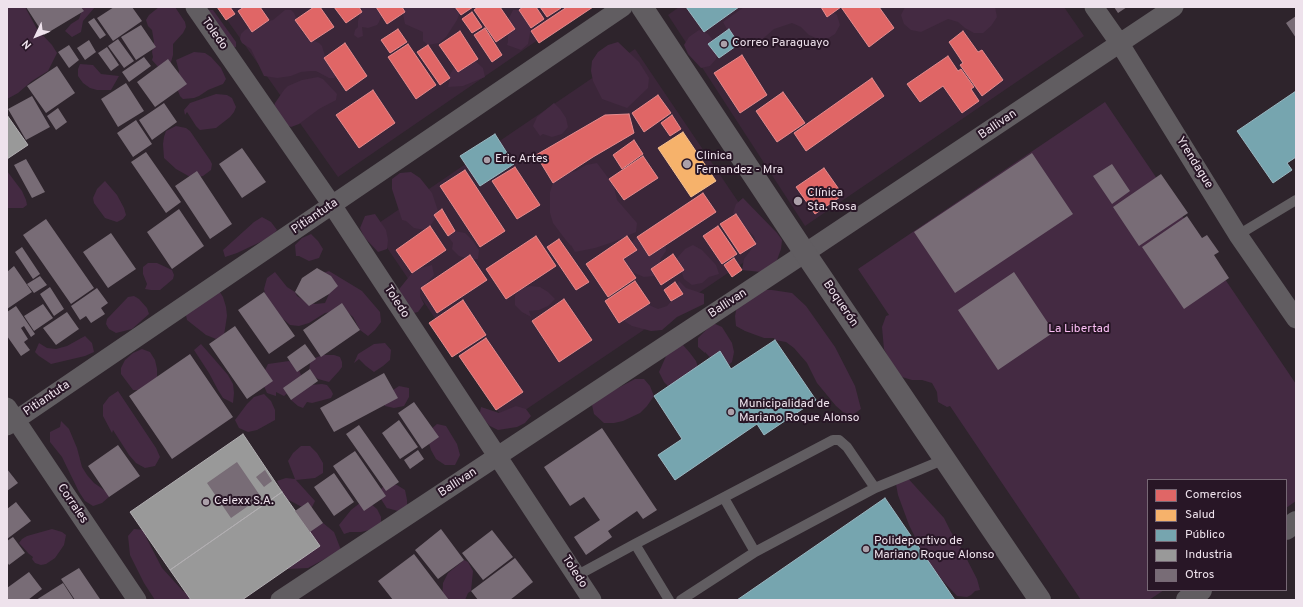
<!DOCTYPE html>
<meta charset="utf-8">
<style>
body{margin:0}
#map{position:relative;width:1303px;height:607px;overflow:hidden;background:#2e242c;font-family:Overpass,sans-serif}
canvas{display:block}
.frame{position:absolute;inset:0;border:8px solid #eee2ec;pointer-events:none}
.legend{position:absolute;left:1147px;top:479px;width:140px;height:112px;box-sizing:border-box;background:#281626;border:1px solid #776875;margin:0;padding:5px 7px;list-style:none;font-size:12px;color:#eee2ec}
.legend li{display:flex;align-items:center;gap:8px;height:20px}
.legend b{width:20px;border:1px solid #776875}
.north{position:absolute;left:16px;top:16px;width:40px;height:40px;-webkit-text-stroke:3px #281626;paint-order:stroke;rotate:227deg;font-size:11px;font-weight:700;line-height:16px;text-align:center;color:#eee2ec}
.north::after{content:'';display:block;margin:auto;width:14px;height:18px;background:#eee2ec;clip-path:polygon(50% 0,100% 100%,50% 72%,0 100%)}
</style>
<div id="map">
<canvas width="1303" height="607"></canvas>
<div class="frame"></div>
<ul class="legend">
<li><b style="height:11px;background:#e06666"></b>Comercios</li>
<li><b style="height:11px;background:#f6b26b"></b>Salud</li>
<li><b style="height:11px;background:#76a5af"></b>Público</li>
<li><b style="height:11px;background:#999"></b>Industria</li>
<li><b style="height:11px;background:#786c76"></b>Otros</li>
</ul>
<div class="north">N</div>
</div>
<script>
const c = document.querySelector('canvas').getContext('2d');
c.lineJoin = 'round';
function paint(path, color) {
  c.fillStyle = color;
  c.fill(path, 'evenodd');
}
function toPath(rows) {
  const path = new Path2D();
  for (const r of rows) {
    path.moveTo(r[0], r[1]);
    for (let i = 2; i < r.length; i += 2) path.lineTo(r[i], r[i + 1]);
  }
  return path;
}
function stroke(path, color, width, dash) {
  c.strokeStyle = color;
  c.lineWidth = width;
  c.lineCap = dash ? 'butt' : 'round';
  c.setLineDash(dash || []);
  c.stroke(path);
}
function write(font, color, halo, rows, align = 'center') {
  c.font = font + ' Overpass,sans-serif';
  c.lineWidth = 4;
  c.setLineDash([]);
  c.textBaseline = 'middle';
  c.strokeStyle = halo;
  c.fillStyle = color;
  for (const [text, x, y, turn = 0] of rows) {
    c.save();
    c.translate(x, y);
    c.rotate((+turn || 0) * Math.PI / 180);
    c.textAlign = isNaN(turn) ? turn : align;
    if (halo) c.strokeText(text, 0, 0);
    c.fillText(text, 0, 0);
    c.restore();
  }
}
const built = toPath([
 [218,7,586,7,338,177],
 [679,7,1064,7,1084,36,805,226,668,15],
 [635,49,768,246,506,423,373,227]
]);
const green = toPath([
 [7,7,25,7,37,29,52,45,57,53,48,71,32,81,18,93,7,99],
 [83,7,95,7,83,21,81,32,72,37,65,31,71,24,79,19],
 [159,7,175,7,185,22,186,27,183,33,173,44,173,55,171,62,169,67,159,68,152,60,153,57,152,52,154,42,152,30,148,26,146,20,149,15],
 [362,7,385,7,379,22,377,25,368,28,362,27,363,36,358,38,354,35,355,30,358,27,358,21],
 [407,7,460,7,461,10,457,20,446,37,439,43,428,45,423,41,423,32,405,24,403,14,404,9],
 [744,7,828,7,837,15,840,25,835,34,827,39,818,39,809,35,801,27,792,23,774,29,759,42,750,47,741,49,734,42,723,22],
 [905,7,995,7,997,17,991,26,983,33,974,33,965,28,958,22,948,19,921,32,911,30,904,24,901,15],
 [206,10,213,10,236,42,236,47,231,48],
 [285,10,291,10,294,13,302,32,310,39,319,43,322,46,325,56,337,75,334,78,329,78,316,71,311,71,301,72,291,76,277,78,264,76,251,49,242,43,240,39,241,34,245,30,253,25,273,20],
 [513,10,519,10,531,28,528,44,521,50,507,45,508,42,508,20],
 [699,30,708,34,714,41,718,50,716,59,710,66,701,68,688,54,684,45,689,37],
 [618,42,639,62,649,78,648,88,627,108,602,99,593,81,591,71,592,61,598,52,608,45],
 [194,52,205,53,211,57,221,68,226,79,223,84,208,90,199,96,194,98,183,99,180,96,176,86,179,71,176,60],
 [474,60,483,68,485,77,463,86,448,87,450,78,449,76,454,68,463,63],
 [80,64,93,65,101,74,119,76,111,90,97,90,90,88,83,83,78,76,78,69],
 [318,77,323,79,337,94,336,100,319,109,299,124,291,127,285,124,273,109,275,103,284,90,288,86,302,80],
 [216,94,227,95,232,98,236,107,234,112,230,117,216,128,200,130,196,126,187,112,185,115,184,110,190,103],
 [1105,102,1296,384,1296,501,1286,508,1286,480,1148,480,1148,590,1164,590,1149,600,1081,600,950,406,947,407,938,402,937,392,932,383,922,380,912,380,902,377,895,370,884,349,882,327,886,316,889,315,858,269],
 [554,103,560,109,566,118,568,127,562,134,552,137,543,134,540,136,533,126,537,117],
 [176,126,186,128,190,131,210,160,212,164,211,170,203,176,192,178,176,169,164,158,163,144,164,137,166,131],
 [597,163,609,179,613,182,617,200,637,223,636,232,613,242,595,248,575,252,571,245,571,246,565,239,553,223,550,213,550,192,553,183,567,173,576,171,586,165],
 [7,171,22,191,26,200,27,205,23,208,7,208],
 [411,172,420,178,432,193,438,211,435,219,430,226,424,230,414,228,406,221,402,220,392,189,392,179,400,173],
 [105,181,117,195,124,208,126,215,123,219,117,222,105,218,94,203,93,198,97,189],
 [743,198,777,233,782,240,781,249,777,260,769,267,761,272,742,270,744,259,756,243,754,236,739,222,733,213,736,204],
 [375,214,386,230,388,240,387,249,378,252,364,237,360,228,365,216],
 [262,217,271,222,277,230,271,237,237,253,225,257,223,250,254,222],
 [455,231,465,233,473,241,479,250,478,259,469,259,459,256,452,249,453,243,448,236],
 [649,231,665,242,666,251,661,258,659,268,654,276,644,277,625,269,622,255,628,246,637,237],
 [311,234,318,241,323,249,319,258,309,261,299,256,296,256,295,245,302,238],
 [693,245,702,250,716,265,719,274,709,277,702,283,692,285,684,279,677,258,685,249],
 [148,263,157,263,172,270,174,275,173,279,160,290,151,290,145,289,147,284,143,274,143,267],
 [432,265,434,275,420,290,420,296,424,304,418,312,409,314,397,297,400,288,412,273,421,268],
 [329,271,362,291,380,312,381,322,375,330,368,336,360,330,353,317,345,310,325,313,309,323,299,326,290,325,282,318,267,302,264,289,267,278,275,272,287,287,295,292,297,296,305,301,315,304,325,303,329,294,320,274],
 [679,281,686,288,704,294,704,304,677,317,662,330,651,331,632,326,624,321,617,314,640,301,658,309,667,306,678,294,677,285],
 [531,286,540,287,548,292,555,299,548,306,539,310,529,311,531,317,522,312,515,305,515,295,522,288],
 [218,289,223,297,226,307,227,316,224,335,216,339,206,335,187,320,184,306],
 [763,290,772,290,792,293,806,306,835,347,855,386,861,409,852,415,843,412,836,406,817,383,807,363,794,348,786,342,775,340,774,338,764,338,745,331,736,326,735,316,737,306],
 [134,296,139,299,147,308,149,314,132,329,116,333,109,329,106,324,107,319,128,297],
 [713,323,722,327,732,343,734,352,732,362,725,368,716,364,705,352,705,353,698,347,698,338],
 [85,336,92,343,94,352,85,356,51,364,39,356,35,352,39,343,47,348,56,349,67,346],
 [385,343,391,350,390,360,383,366,374,372,366,366,359,359,354,363,358,354,374,344],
 [201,344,228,375,233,384,234,393,233,403,223,398,218,390,209,373,194,350],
 [683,345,690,353,696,361,699,370,669,387,664,382,659,372,667,354,673,347],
 [142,349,150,352,155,360,157,369,157,379,144,390,133,390,121,374,121,368,125,360,133,353],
 [323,355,334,355,340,357,342,362,342,367,339,371,329,382,318,379,309,373,310,363,312,359],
 [289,361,297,365,301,375,299,383,284,396,276,392,276,396,267,393,263,384,263,374,268,364],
 [635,379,644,379,650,386,654,396,647,406,640,413,623,421,614,423,604,423,594,414,592,405,599,398],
 [322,384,327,385,331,390,333,394,331,398,312,403,307,402,303,408,298,406,291,400,310,385],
 [399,386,409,388,409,397,404,406,394,408,385,406,383,397],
 [118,391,156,448,160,457,155,466,145,468,136,463,129,455,113,430,112,433,103,416,103,405,109,397],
 [264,394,271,401,275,410,275,420,257,430,248,432,239,428,235,420,247,404,254,397],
 [516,406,526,409,531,416,525,423,517,427,498,430,490,426,483,419,479,417,481,407,499,413],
 [61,421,69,429,77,448,82,467,87,475,94,483,110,494,109,497,102,503,93,506,85,501,79,492,62,457,50,442,50,432,60,427],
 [437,424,446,426,457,444,460,455,455,465,445,465,436,459,431,450,428,440,430,430],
 [301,446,310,446,317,453,323,463,323,473,315,478,296,480,315,501,311,509,300,506,285,498,277,481,286,478,295,479,288,461,293,453],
 [904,474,944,518,951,532,958,542,977,579,980,590,975,591,971,595,967,597,957,596,943,581,926,559,909,525,898,495,896,484],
 [387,483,397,485,405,490,407,500,407,509,398,511,387,508,388,510,381,499,380,490],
 [281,499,295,511,304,524,323,523,334,532,341,550,308,568,287,569,268,564],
 [360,503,370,503,377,509,381,517,381,527,361,532,350,532,344,534,339,525,351,510],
 [52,529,62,532,66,535,64,545,55,558,46,564,41,565,35,563,32,559,33,557,29,554,19,543,22,539,27,536],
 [134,529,144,530,147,539,162,568,183,591,193,595,213,600,155,600,144,583,130,555,128,536],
 [464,560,468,562,473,571,471,591,468,593,465,600,442,600,443,583,448,573]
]);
const shops = toPath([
 [217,7,230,7,235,14,226,20,217,7],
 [244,7,260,7,269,20,252,32,238,11,244,7],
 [314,7,320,7,334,27,311,42,295,20,314,7],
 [334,7,359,7,362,12,346,23,334,7],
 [376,7,402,7,405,12,387,24,376,7],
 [455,7,473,7,461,15,455,7],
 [478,7,500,7,515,29,496,42,474,10,478,7],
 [523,7,536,7,544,19,531,28,519,10,523,7],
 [540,7,560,7,561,8,547,17,540,7],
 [567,7,593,7,539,43,531,31,567,7],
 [821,7,879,7,894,28,869,47,841,7,827,17,821,7],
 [472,12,482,27,472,33,462,19,472,12],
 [485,28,502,55,492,62,474,35,485,28],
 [398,29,407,42,390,53,381,40,398,29],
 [460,31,478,59,458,72,439,45,460,31],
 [963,31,978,52,982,50,1003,80,982,96,960,65,963,63,949,42,963,31],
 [345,43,367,76,346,91,324,58,345,43],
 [408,44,436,85,416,99,388,57,408,44],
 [428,45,450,78,440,85,417,52,428,45],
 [742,55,767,95,740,113,714,73,742,55],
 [948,56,958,71,961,69,974,87,971,89,979,101,962,113,943,86,920,102,907,84,948,56],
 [872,78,884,96,806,151,794,133,872,78],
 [373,90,395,123,359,148,336,115,373,90],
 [783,92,805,123,777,142,756,111,783,92],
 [658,95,671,113,644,132,632,113,658,95],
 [629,114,634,133,593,157,553,183,536,155,605,115,629,114],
 [672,115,681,129,670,136,661,123,672,115],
 [634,140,643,154,622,169,613,155,634,140],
 [643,156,658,178,624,200,609,179,643,156],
 [515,167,540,205,517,219,492,181,515,167],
 [824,168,843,195,815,214,796,187,824,168],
 [465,170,505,231,480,247,440,186,465,170],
 [703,193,716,212,649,256,637,237,703,193],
 [442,209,455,231,448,236,434,215,442,209],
 [736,214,756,244,740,254,720,224,736,214],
 [430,226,446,250,412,273,396,250,430,226],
 [718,226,737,254,722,264,703,236,718,226],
 [536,236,556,266,506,299,486,269,536,236],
 [627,236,637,250,623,259,636,278,608,297,586,264,627,236],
 [559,239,589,282,576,290,547,247,559,239],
 [673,254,684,270,661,285,651,269,673,254],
 [470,255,487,280,437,313,421,288,470,255],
 [734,258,742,270,732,277,724,265,734,258],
 [635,281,650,303,619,323,605,301,635,281],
 [675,282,683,294,671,301,664,290,675,282],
 [564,299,592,340,559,362,532,321,564,299],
 [463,300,486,335,452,357,429,323,463,300],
 [486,338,523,392,496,410,459,356,486,338]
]);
const health = toPath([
 [683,132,716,181,691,197,658,148,683,132]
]);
const public = toPath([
 [686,7,739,7,704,32,686,7],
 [729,29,739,44,719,58,708,44,729,29],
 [1296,91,1296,157,1287,163,1292,170,1273,183,1237,131,1296,91],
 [495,134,514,164,480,186,460,156,495,134],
 [775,340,816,400,764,435,757,424,675,480,658,455,682,439,654,396,720,351,731,369,775,340],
 [885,498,955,600,737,600,885,498]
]);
const industry = toPath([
 [7,115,28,145,7,159,7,115],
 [243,434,282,492,170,570,130,512,243,434],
 [282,492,320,546,242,600,191,600,170,570,282,492]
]);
const building = toPath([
 [26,7,81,7,84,11,44,35],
 [114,7,132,7,142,21,113,41,97,18],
 [1114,7,1127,7,1118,13],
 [1296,16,1296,38,1286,23],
 [94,18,106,35,100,39,88,22],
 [141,25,156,47,136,60,121,37],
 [118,39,134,61,124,68,108,46],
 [89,40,96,52,85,60,77,48],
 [69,45,79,60,69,68,58,52],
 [107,47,119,65,111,71,98,53],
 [144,57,151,66,129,82,122,72],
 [168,59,187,84,155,107,137,82],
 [57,66,75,93,46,113,27,86],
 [126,83,144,111,118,127,101,99],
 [32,96,50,127,26,140,8,109],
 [164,103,177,122,152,140,139,120],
 [58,108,67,122,56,130,47,116],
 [136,120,152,144,133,157,117,133],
 [242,148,266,182,242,198,219,164],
 [146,152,181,202,166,213,131,162],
 [1032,153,1073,214,955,293,914,232],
 [26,159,45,192,32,198,14,165],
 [1112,164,1130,191,1112,204,1093,176],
 [197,171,232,224,210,239,175,186],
 [1161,174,1188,213,1139,246,1113,207],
 [179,209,204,246,172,269,147,232],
 [1187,216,1202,238,1207,235,1219,252,1214,255,1229,278,1184,309,1142,247],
 [46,219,94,288,71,304,23,235],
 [111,233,136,269,108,288,83,252],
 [22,247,40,274,33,279,15,252],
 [14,266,32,292,7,309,7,272],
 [317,268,331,276,338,286,329,294,309,306,295,292,302,278],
 [1014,272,1054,332,998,370,958,310],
 [40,276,47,285,34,293,27,284],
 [50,287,64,309,54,316,40,294],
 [97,288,108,303,101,308,105,314,91,323,86,316,80,320,71,306],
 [264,292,295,336,269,354,238,310],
 [342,303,360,330,321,357,303,330],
 [43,304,53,318,34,331,24,316],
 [16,306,35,334,31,337,24,326,21,328,28,339,24,342,30,350,21,356,7,336,7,312],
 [67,312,79,329,56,345,43,328],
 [235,326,273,381,247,399,209,344],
 [305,344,316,359,297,372,287,357],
 [190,354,233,417,172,459,129,396],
 [310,369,318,381,291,400,283,388],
 [384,373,398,398,334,432,320,408],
 [414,402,439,437,422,449,398,413],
 [399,420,418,447,400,459,382,433],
 [359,425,399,482,386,491,346,434],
 [602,428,657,510,643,519,637,511,608,531,612,537,586,555,574,537,600,520,584,497,570,506,544,467],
 [118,445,140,476,109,497,88,466],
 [418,450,424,459,410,469,404,460],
 [355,451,386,496,364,511,333,466],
 [237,462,261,497,231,518,207,483],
 [7,469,18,483,7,491],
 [265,470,272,481,264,487,256,477],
 [334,473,354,502,334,516,314,487],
 [16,502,31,521,7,539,7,509],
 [308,502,323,523,310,532,295,511],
 [441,529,464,560,438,579,415,550],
 [492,530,513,557,483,580,462,553],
 [13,537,25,553,9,565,7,562,7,541],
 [414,554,449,600,393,600,378,581],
 [515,558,533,582,510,600,478,600,471,591],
 [79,568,100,599,75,600,61,579],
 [29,572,42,589,28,600,7,600,7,588],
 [63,583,74,600,36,600]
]);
const service = toPath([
 [1238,235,1296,200],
 [724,498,755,552,875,488,919,470,945,459],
 [635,544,669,600],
 [576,576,635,544,833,440,839,440,847,447,875,488],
 [681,600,755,552]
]);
const minor = toPath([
 [195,7,332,205,592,600],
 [1094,7,1120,44,1238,235,1296,319],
 [7,407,137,600],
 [7,426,623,7],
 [280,600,805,253,1174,7]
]);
const tertiary = toPath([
 [642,7,805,253,1040,600],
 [1286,529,1296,522],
 [1187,600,1201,590]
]);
const markers = [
 [724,44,4,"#aba0a9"],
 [487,160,4,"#aba0a9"],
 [687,164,5,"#aba0a9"],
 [798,201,5,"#aba0a9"],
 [731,412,4,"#aba0a9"],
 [206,502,4,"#aba0a9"],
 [866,549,4,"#aba0a9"]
];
const streetNames = [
 ["Toledo",214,34,55],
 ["Ballivan",998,125,-34],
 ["Yrendague",1194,163,58],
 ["Pitiantuta",315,217,-34],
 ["Toledo",396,302,57],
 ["Ballivan",728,304,-33],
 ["Boquerón",840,304,56],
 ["Pitiantuta",47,399,-34],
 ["Ballivan",458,483,-33],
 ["Corrales",72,504,56],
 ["Toledo",574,572,57]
];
const poiNames = [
 ["Correo Paraguayo",732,44],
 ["Clinica",696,157],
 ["Fernandez - Mra",696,171],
 ["Eric Artes",495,160],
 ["Clínica",807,194],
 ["Sta. Rosa",807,208],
 ["Municipalidad de",739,405],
 ["Mariano Roque Alonso",739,419],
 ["Celexx S.A.",214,502],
 ["Polideportivo de",874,542],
 ["Mariano Roque Alonso",874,556]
];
const parkNames = [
 ["La Libertad",1079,330]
];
paint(built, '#3b2639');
paint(green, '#442a42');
paint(shops, '#e06666');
stroke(shops, '#e48b8e', 1);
paint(health, '#f6b26b');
stroke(health, '#f4c092', 1);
paint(public, '#76a5af');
stroke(public, '#9ab7c1', 1);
paint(industry, '#999');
stroke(industry, '#b2afb2', 1);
paint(building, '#786c76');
stroke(service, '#615d61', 10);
stroke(minor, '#615d61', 19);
stroke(tertiary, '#615d61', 22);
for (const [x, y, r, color] of markers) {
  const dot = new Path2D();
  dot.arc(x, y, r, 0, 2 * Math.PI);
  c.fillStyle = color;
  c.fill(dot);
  stroke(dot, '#281626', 1.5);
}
write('12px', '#eee2ec', '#281626', streetNames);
write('12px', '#eee2ec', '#281626', poiNames, 'left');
write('12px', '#fcbff5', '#281626', parkNames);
</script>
